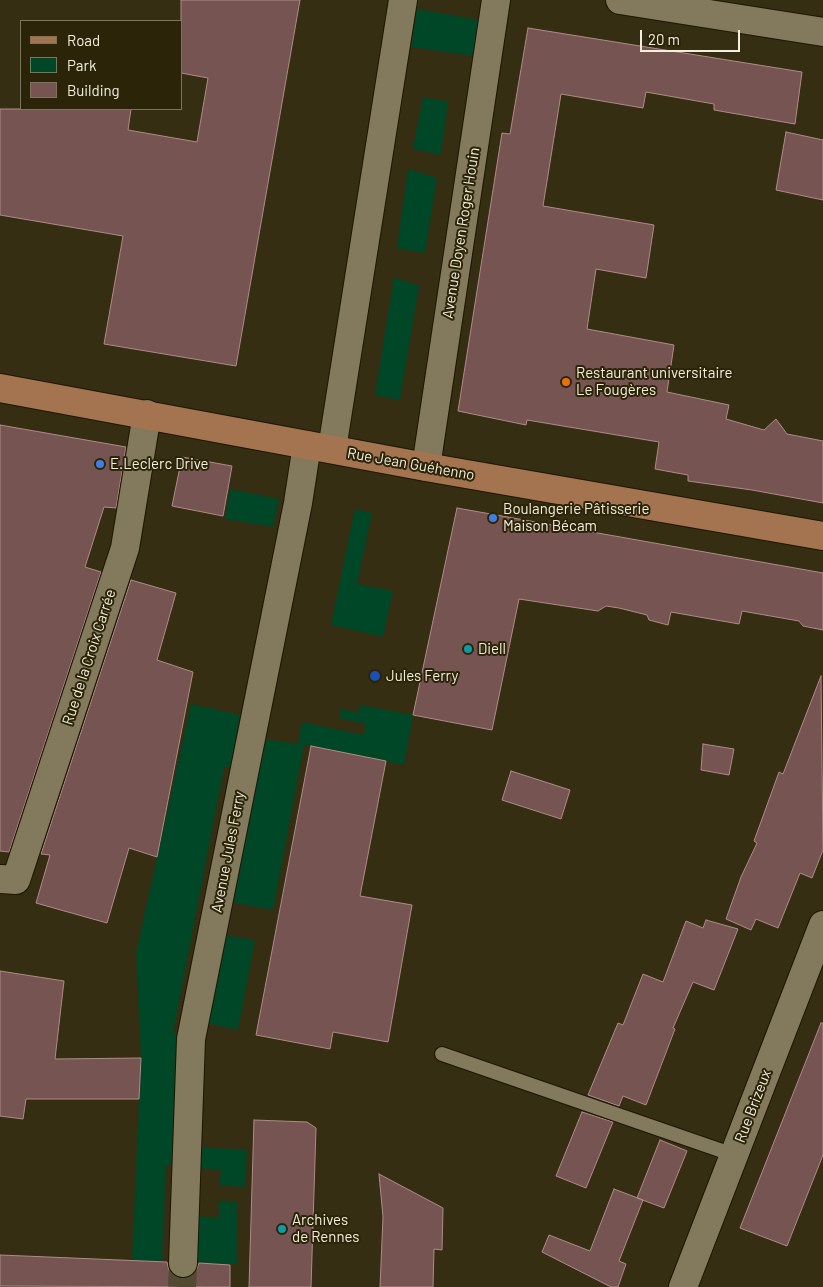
<!DOCTYPE html>
<meta charset="utf-8">
<style>
body{margin:0}
#map{position:relative;width:823px;height:1287px;overflow:hidden;background:#362e12;font-family:Barlow,sans-serif}
canvas{display:block}
.legend{position:absolute;left:20px;top:20px;width:162px;height:90px;box-sizing:border-box;background:#2c2408;border:1px solid #7c755e;margin:0;padding:6px 9px;list-style:none;font-size:15px;color:#f3eede}
.legend li{display:flex;align-items:center;gap:10px;height:25px}
.legend b{width:25px;border:1px solid #7c755e}
.scale{position:absolute;left:640px;top:30px;width:100px;height:22px;box-sizing:border-box;border:2px solid #f3eede;border-top:0;padding-left:6px;font-size:15px;line-height:18px;white-space:nowrap;color:#f3eede;-webkit-text-stroke:4px #2c2408;paint-order:stroke}
</style>
<div id="map">
<canvas width="823" height="1287"></canvas>
<ul class="legend">
<li><b style="height:6px;background:#a3744f"></b>Road</li>
<li><b style="height:14px;background:#004727"></b>Park</li>
<li><b style="height:14px;background:#755451"></b>Building</li>
</ul>
<div class="scale">20 m</div>
</div>
<script>
const c = document.querySelector('canvas').getContext('2d');
c.lineJoin = 'round';
function paint(path, color) {
  c.fillStyle = color;
  c.fill(path, 'evenodd');
}
function toPath(rows) {
  const path = new Path2D();
  for (const r of rows) {
    path.moveTo(r[0], r[1]);
    for (let i = 2; i < r.length; i += 2) path.lineTo(r[i], r[i + 1]);
  }
  return path;
}
function stroke(path, color, width, dash) {
  c.strokeStyle = color;
  c.lineWidth = width;
  c.lineCap = dash ? 'butt' : 'round';
  c.setLineDash(dash || []);
  c.stroke(path);
}
function write(font, color, halo, rows, align = 'center') {
  c.font = font + ' Barlow,sans-serif';
  c.lineWidth = 4;
  c.setLineDash([]);
  c.textBaseline = 'middle';
  c.strokeStyle = halo;
  c.fillStyle = color;
  for (const [text, x, y, turn = 0] of rows) {
    c.save();
    c.translate(x, y);
    c.rotate((+turn || 0) * Math.PI / 180);
    c.textAlign = isNaN(turn) ? turn : align;
    if (halo) c.strokeText(text, 0, 0);
    c.fillText(text, 0, 0);
    c.restore();
  }
}
const green = toPath([
 [417,9,479,20,473,56,411,47],
 [423,97,448,102,441,155,413,149],
 [408,169,437,178,425,253,397,248],
 [394,277,419,286,400,400,375,395],
 [230,489,279,499,273,527,225,519],
 [355,509,372,513,357,584,393,591,383,637,331,625],
 [191,704,240,715,231,767,224,767,173,1033,179,1035,171,1165,166,1165,162,1262,132,1261,141,1058,136,953],
 [360,705,413,715,404,765,304,745,273,910,230,902,262,739,298,744,302,722,363,735,366,724,339,718,341,709,358,713],
 [224,935,255,940,238,1030,206,1023],
 [198,1147,247,1150,245,1187,219,1185,221,1170,196,1168],
 [219,1201,237,1202,237,1264,191,1263,195,1216,219,1218]
]);
const building = toPath([
 [181,0,300,0,236,366,104,344,123,236,0,215,0,109,131,109,128,130,197,142,208,78,181,73,181,0],
 [528,28,802,72,795,124,714,110,714,104,646,92,643,108,561,94,543,206,654,225,646,278,596,269,587,329,674,345,667,392,729,405,726,419,764,430,776,419,787,434,823,441,823,503,752,490,688,481,688,475,655,469,659,442,527,420,526,425,458,411,502,133,510,134,528,28],
 [786,132,823,140,823,200,776,190,786,132],
 [0,425,126,447,116,508,104,507,85,567,101,572,9,852,0,851,0,425],
 [182,457,232,466,223,516,172,506,182,457],
 [457,508,823,573,823,630,803,626,799,621,742,611,739,624,671,612,668,625,649,620,647,615,619,608,606,606,598,611,519,599,492,730,413,715,457,508],
 [131,580,176,593,157,660,193,672,157,857,129,848,107,923,36,903,50,855,41,854,131,580],
 [821,676,823,850,812,878,800,873,778,928,756,919,751,930,726,919,741,877,757,843,754,841,779,772,783,774,821,676],
 [703,744,734,749,729,775,701,770,703,744],
 [311,746,386,761,360,896,412,905,388,1042,333,1032,330,1049,256,1035,311,746],
 [511,771,570,790,561,819,502,800,511,771],
 [706,920,738,929,714,990,693,982,673,1028,675,1029,646,1105,623,1096,619,1106,588,1095,618,1023,623,1025,643,974,663,982,686,921,703,928,706,920],
 [0,971,64,981,55,1059,141,1058,139,1099,26,1099,23,1119,0,1116,0,971],
 [821,1023,823,1023,823,1155,787,1246,740,1228,821,1023],
 [582,1112,613,1122,586,1188,556,1176,582,1112],
 [254,1120,307,1122,316,1128,311,1287,249,1287,254,1120],
 [660,1140,687,1151,664,1208,637,1198,660,1140],
 [379,1174,443,1208,442,1250,434,1249,433,1287,380,1287,383,1217,379,1174],
 [614,1189,643,1200,619,1261,626,1264,618,1287,611,1287,542,1252,549,1235,590,1251,614,1189],
 [0,1255,167,1262,169,1271,175,1276,182,1279,191,1277,196,1271,199,1263,230,1265,230,1287,0,1286,0,1255]
]);
const streetTunnel = toPath([
 [182,1287,183,1263]
]);
const lane = toPath([
 [442,1054,734,1155]
]);
const street = toPath([
 [620,0,823,32],
 [332,449,403,0],
 [426,467,496,0],
 [0,879,16,880,125,548,147,414],
 [183,1263,191,1039,298,503,307,445]
]);
const secondary = toPath([
 [683,1287,823,925]
]);
const primary = toPath([
 [0,388,426,467,823,536]
]);
const markers = [
 [566,382,5,"#e8710a"],
 [100,464,5,"#3f7fe0"],
 [493,518,5,"#3f7fe0"],
 [468,649,5,"#0f9aa8"],
 [375,676,6,"#1a4fb4"],
 [282,1229,5,"#0f9aa8"]
];
const streetNames = [
 ["Avenue Doyen Roger Houin",461,233,-81],
 ["Rue Jean Guéhenno",411,464,10],
 ["Rue de la Croix Carrée",89,657,-72],
 ["Avenue Jules Ferry",228,852,-79],
 ["Rue Brizeux",753,1106,-69]
];
const poiNames = [
 ["Restaurant universitaire",576,373],
 ["Le Fougères",576,390],
 ["E.Leclerc Drive",110,464],
 ["Boulangerie Pâtisserie",503,509],
 ["Maison Bécam",503,526],
 ["Diell",478,649],
 ["Jules Ferry",386,676],
 ["Archives",292,1220],
 ["de Rennes",292,1237]
];
paint(green, '#004727');
paint(building, '#755451');
stroke(building, '#af8b88', 1);
stroke(streetTunnel, '#524b31', 28, [28, 14]);
stroke(lane, '#1d1600', 16);
stroke(street, '#1d1600', 30);
stroke(secondary, '#1d1600', 30);
stroke(primary, '#1d1600', 30);
stroke(lane, '#837a5d', 14);
stroke(street, '#837a5d', 28);
stroke(secondary, '#837a5d', 28);
stroke(primary, '#a3744f', 28);
for (const [x, y, r, color] of markers) {
  const dot = new Path2D();
  dot.arc(x, y, r, 0, 2 * Math.PI);
  c.fillStyle = color;
  c.fill(dot);
  stroke(dot, '#2c2408', 2);
}
write('15px', '#f3eede', '#2c2408', streetNames);
write('15px', '#f3eede', '#2c2408', poiNames, 'left');
</script>
